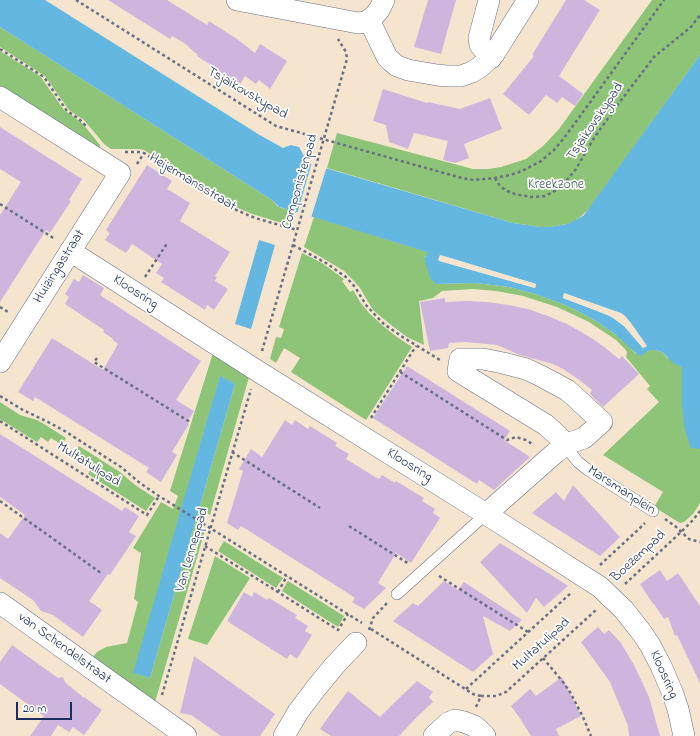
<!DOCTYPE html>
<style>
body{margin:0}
#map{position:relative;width:700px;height:736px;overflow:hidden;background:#f6e5ce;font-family:"Indie Flower",sans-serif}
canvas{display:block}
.scale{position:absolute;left:16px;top:702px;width:56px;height:18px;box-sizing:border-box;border:2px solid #1b2f5e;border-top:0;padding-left:5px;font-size:12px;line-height:14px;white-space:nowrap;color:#1b2f5e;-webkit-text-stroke:3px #fdfcf7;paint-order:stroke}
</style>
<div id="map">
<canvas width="700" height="736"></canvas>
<div class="scale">20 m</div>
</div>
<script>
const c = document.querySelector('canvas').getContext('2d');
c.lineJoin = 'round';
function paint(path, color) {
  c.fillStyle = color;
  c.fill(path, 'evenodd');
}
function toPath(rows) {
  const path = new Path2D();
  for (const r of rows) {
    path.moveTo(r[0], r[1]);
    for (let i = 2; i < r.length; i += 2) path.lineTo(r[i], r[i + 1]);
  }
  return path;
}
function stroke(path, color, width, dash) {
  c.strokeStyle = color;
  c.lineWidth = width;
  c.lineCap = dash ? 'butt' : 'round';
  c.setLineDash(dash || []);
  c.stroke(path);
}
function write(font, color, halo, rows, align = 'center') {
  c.font = font + ' "Indie Flower",sans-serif';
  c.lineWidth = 3.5;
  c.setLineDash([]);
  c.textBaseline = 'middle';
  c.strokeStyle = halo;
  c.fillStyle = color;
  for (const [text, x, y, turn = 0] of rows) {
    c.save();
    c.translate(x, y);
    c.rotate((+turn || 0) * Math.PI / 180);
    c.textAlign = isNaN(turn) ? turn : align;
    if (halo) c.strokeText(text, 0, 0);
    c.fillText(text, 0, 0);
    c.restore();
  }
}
const green = toPath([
 [652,0,700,0,700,55,589,209,578,219,573,222,567,224,550,227,540,227,513,223,327,168,337,133,473,169,488,169,501,167,526,159,543,146,559,129],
 [0,27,272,200,277,206,281,208,296,211,292,226,252,214,236,207,215,195,144,150,139,149,111,149,104,144,84,120,69,110,45,76,0,47],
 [0,51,40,76,64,110,74,117,83,124,100,145,100,147,97,148,0,88],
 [314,217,428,252,427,256,424,257,436,284,473,283,484,284,509,287,535,294,560,303,574,309,596,321,615,334,627,344,636,354,651,350,655,350,662,352,667,358,700,359,700,503,693,514,684,522,680,523,654,507,663,492,603,455,659,402,647,389,650,386,626,357,627,352,625,349,616,340,589,322,557,307,523,296,496,291,473,289,442,291,433,298,419,301,424,345,407,337,391,325,373,310,360,288,354,281,344,271,331,263,304,247],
 [302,253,322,263,344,279,342,281,350,292,353,290,360,302,369,313,383,326,397,337,412,347,366,420,291,372,300,358,284,348,276,363,270,359,276,337,281,338,284,329,279,327],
 [213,353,249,377,210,515,203,511,199,526,205,530,155,702,92,658,97,652,106,647,127,643,138,602,134,599,141,553,133,548,161,502,173,509,178,496,170,491],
 [220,377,235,384,150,678,134,673],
 [0,402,20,415,37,420,44,424,66,438,62,445,51,438,48,442,41,437,37,442,0,419],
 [79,446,120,472,135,485,155,498,146,511,88,474,91,469,82,464,85,460,74,453],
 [224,541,283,578,276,588,218,551],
 [215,556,250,578,207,645,188,639],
 [288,581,344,616,338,627,282,591]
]);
const water = toPath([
 [0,0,45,0,258,134,283,148,291,145,299,147,308,163,513,223,540,227,550,227,567,224,578,219,584,215,700,55,700,449,691,448,686,434,684,424,682,407,682,367,673,363,662,352,655,350,651,350,646,352,642,356,638,355,615,334,596,321,574,309,560,303,535,294,509,287,484,284,473,283,436,284,430,278,424,257,427,256,427,252,290,210,279,207,272,200,0,27],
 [440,255,536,284,535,288,439,261],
 [564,293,625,316,646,346,643,348,624,326,610,316,563,298],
 [259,240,275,245,251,329,235,324],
 [220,376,235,384,150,678,133,673]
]);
const pier = toPath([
 [312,162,327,166,311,218,297,214],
 [440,255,536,284,535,288,438,260],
 [564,293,621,313,625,316,631,323,647,346,643,348,624,326,614,318,598,311,563,298],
 [565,296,620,315,630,324,644,345,626,324,616,317,599,309,565,297]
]);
const building = toPath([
 [108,0,167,0,207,25,209,21,237,39,255,53,260,44,287,61,270,89,259,80,256,84,245,76,239,86,222,77,219,70,197,56,198,55,184,43,172,36,170,39],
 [428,0,456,0,441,54,414,47],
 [566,0,584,0,600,10,559,76,583,94,575,106,562,97,557,103,546,95,529,115,503,94,534,56,532,55],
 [383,89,427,103,428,102,460,109,490,98,502,129,464,144,469,158,455,163,443,160,448,141,414,133,408,149,389,142,386,125,373,121],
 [0,127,82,179,69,200,71,201,50,233,46,230,0,302,0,215,21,182,0,169],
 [147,165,172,181,167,189,190,203,180,221,230,252,215,276,217,277,215,281,228,289,214,310,207,305,205,310,161,282,164,278,156,273,162,264,132,244,126,253,105,240,110,233,106,230],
 [83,275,104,288,100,295,201,361,176,400,194,411,187,422,189,424,172,452,177,455,161,482,146,472,149,468,35,397,33,401,18,392,52,338,103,370,118,344,113,340,113,339,103,332,104,330,65,304,69,297,65,294,74,279,79,282],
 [445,298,445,302,466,301,487,302,508,305,528,309,548,316,567,324,585,334,603,346,619,359,622,356,639,374,603,407,590,394,592,390,578,379,563,369,553,364,520,355,497,345,466,342,449,343,448,348,430,351,420,302],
 [407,366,510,431,504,440,530,457,494,490,479,480,477,484,373,418],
 [285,420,292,425,295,420,308,429,310,426,337,443,335,446,349,454,346,459,372,475,379,479,382,475,395,483,396,481,424,498,422,501,435,509,433,513,440,518,411,563,396,553,378,583,386,588,364,609,352,602,355,598,343,590,241,526,238,530,227,523,243,471,239,469,251,449,262,457],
 [0,434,122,511,125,507,139,516,129,532,136,536,110,575,108,574,89,601,102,610,83,637,53,615,41,611,33,600,0,578,0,533,8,539,25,515,0,497],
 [573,485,620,537,600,556,532,513,556,492,564,501],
 [500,543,556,578,568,586,544,607,536,598,527,613,480,562],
 [660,570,667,581,678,573,700,606,700,683,677,635,675,636,668,617,664,619,654,604,653,604,640,584],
 [444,581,458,590,464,582,522,620,510,631,483,616,493,654,473,672,393,621,413,603,418,606],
 [244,592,252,597,254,592,267,600,269,598,297,615,295,618,308,626,305,631,312,635,297,659,290,654,287,659,227,621],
 [598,627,604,634,609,630,621,643,634,665,649,697,660,736,629,736,628,726,610,682,581,642],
 [12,645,58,678,63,677,65,682,84,698,84,697,102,710,84,735,73,727,69,732,58,725,51,736,30,736,44,716,0,684,0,662],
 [194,656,275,714,260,736,221,736,191,715,180,713],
 [562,677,581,716,556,729,559,736,531,736,521,720,511,706,530,689,536,696],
 [417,681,433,692,429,697,433,702,417,717,399,736,331,736,320,729,329,716,348,691,380,717,397,700]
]);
const path = toPath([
 [76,0,276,126,462,178,474,180,495,178,510,175,522,171,541,161,554,150,564,138,578,119,664,0],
 [0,49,44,77,67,111,78,118,86,126],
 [125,152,140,152,144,153],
 [137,164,144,153,234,209,255,218,297,230],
 [495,178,500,186,507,191,515,194,531,197,545,196,549,194,560,188,576,169,594,138,619,103,654,57,691,27,700,15],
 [0,204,55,239],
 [293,245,326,263,346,277,355,287,366,305,377,317,384,324,401,336,440,360],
 [145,277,168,242],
 [0,307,8,312],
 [262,351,347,59,346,52,338,39],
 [97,358,94,362,190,422],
 [400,372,507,440,516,437,526,440,534,445],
 [0,396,23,410,48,422,63,430,121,467,140,483,159,496,362,623],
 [371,418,416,346],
 [0,421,147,515,159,496],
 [232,452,320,508],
 [0,501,101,573],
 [665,519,675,526,689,539,700,542],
 [349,526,409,564],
 [205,546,338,630,348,614],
 [600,565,640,528,645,523],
 [439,576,528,632],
 [625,584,681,532,693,520,700,511],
 [278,592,287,576],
 [371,629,473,694,481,696],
 [369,630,373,618,387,603],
 [543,658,563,682,570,692,583,717,591,736],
 [466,689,572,592],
 [162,695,251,389],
 [476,707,481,696,496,696,506,692,596,610]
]);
const lane = toPath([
 [566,445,570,452,578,462,588,470,653,511],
 [397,594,486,514]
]);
const street = toPath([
 [237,0,358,23,366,22,373,17,379,10,384,0],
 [489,0,479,38,480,45,491,58],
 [369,20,387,57,391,61,397,66,408,70,437,75,446,76,461,76,472,72,480,67,494,54,528,0],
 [0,97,120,173,0,362],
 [70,251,256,370,486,514,600,587,624,610,642,633,650,645,661,666,673,694,678,709,684,736],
 [486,514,555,453,567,444,584,438,602,422,574,396,567,390,539,375,526,369,503,363,483,359,460,359,458,371,546,425,558,436,566,445],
 [0,603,186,736],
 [284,736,298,712,316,688,335,665,356,643],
 [434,736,448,723,455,720,464,722,474,726,478,729,485,736]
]);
const streetNames = [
 ["Tsjaikovskypad",247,94,30],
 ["Tsjaikovskypad",596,122,-56],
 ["Componistenpad",301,182,-74],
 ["Heijermansstraat",192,183,31],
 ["Huizingastraat",60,267,-58],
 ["Kloosring",135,293,33],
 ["Multatulipad",88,465,32],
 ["Kloosring",409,466,32],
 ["Marsmanplein",621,491,33],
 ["Van Lenneppad",193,550,-74],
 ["Boezempad",639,557,-43],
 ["Multatulipad",542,645,-42],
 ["van Schendelstraat",64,649,36],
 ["Kloosring",663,675,66]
];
const parkNames = [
 ["Kreekzone",556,186]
];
paint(green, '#8dc477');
paint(water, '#64b7e0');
paint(pier, '#f6e5ce');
paint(building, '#ceb5de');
stroke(lane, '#686f85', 12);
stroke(street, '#686f85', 22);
stroke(path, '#686f85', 2.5, [3, 3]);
stroke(lane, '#fff', 11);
stroke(street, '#fff', 21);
write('14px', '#1b2f5e', '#fdfcf7', streetNames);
write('14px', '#3d5c66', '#fdfcf7', parkNames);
</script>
